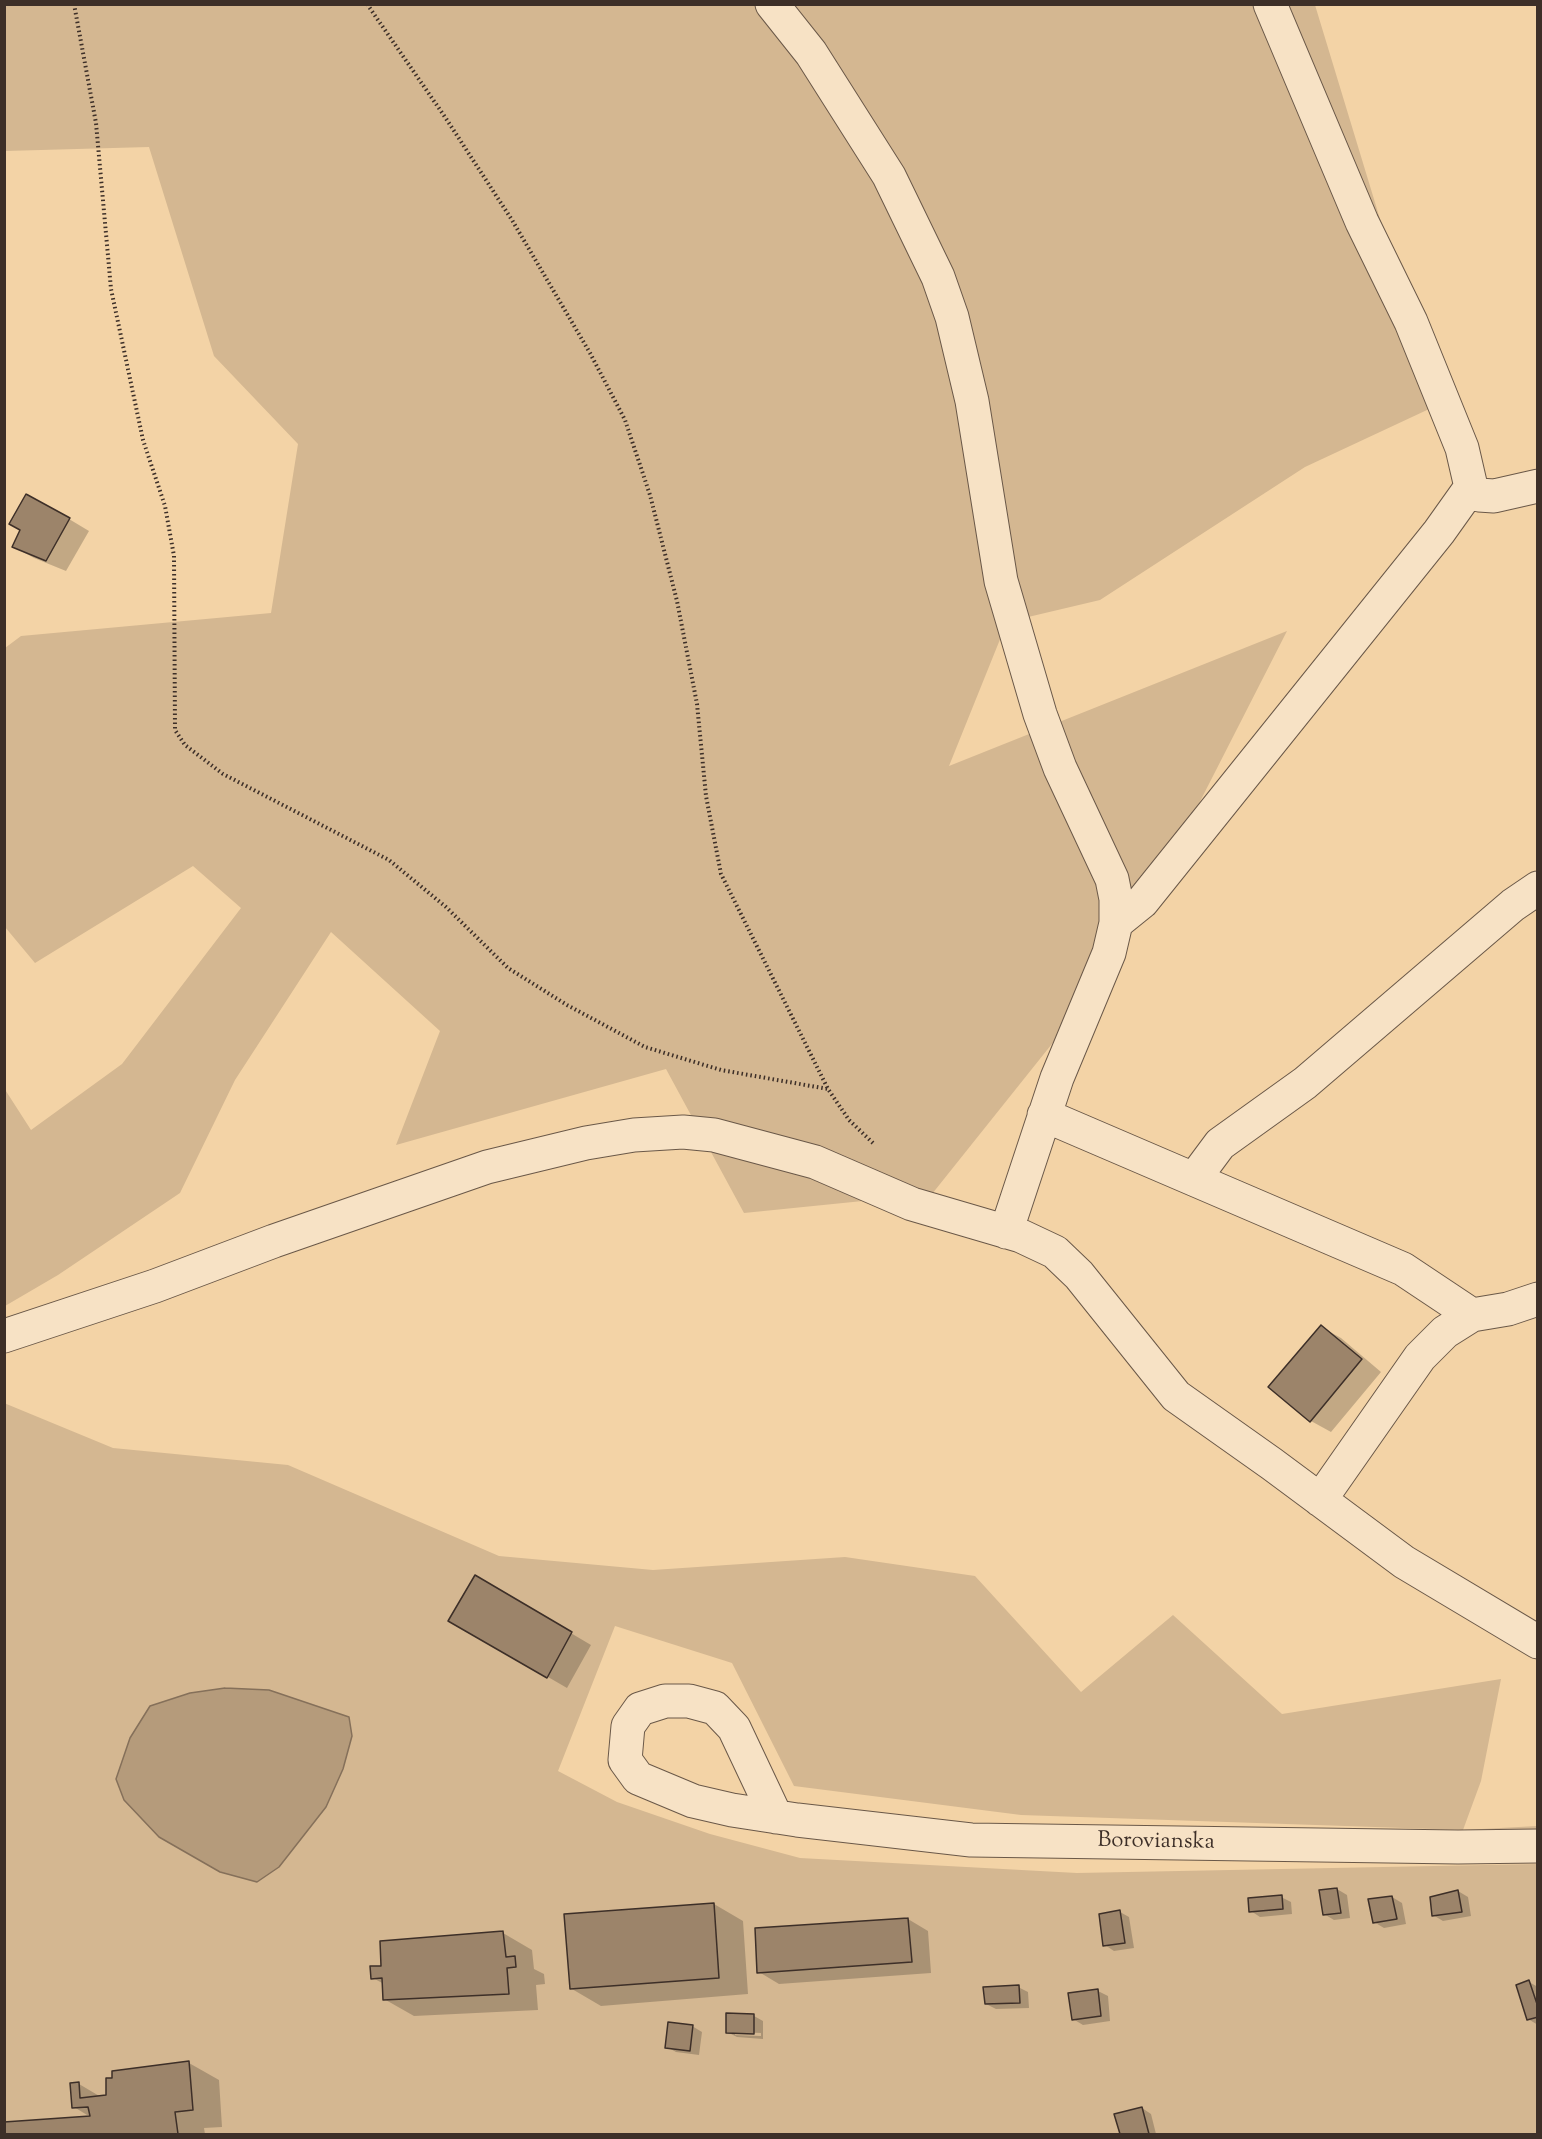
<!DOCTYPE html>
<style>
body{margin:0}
#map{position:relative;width:1542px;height:2139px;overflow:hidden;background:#f3d3a6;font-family:"Sorts Mill Goudy",serif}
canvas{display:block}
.frame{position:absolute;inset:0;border:6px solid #3d2f28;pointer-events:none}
</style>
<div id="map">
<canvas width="1542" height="2139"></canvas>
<div class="frame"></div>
</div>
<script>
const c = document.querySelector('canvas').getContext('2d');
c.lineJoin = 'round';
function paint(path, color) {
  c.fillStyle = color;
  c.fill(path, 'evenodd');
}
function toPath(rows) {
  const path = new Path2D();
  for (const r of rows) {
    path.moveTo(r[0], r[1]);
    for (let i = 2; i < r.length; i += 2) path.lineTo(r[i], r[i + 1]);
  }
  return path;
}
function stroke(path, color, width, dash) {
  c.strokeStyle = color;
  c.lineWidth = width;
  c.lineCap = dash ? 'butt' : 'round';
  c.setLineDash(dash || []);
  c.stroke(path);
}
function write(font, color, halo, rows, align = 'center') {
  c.font = font + ' "Sorts Mill Goudy",serif';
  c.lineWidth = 4.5;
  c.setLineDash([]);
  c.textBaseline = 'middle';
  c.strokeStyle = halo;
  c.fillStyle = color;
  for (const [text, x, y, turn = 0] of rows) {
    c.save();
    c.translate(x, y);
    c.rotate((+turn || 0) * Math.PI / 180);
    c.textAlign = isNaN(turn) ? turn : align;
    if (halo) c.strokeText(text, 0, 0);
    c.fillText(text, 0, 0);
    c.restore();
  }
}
const green = toPath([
 [5,5,1315,5,1380,219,1457,396,1305,467,1100,600,1007,622,949,766,1287,631,1188,825,1079,1010,932,1194,744,1213,666,1069,396,1145,440,1031,331,932,235,1080,180,1193,58,1275,5,1306,4,1088,31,1130,122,1064,241,908,193,866,35,963,5,927,5,648,21,636,271,613,298,444,214,356,149,147,5,151],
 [4,1403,113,1448,288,1465,499,1556,653,1570,845,1557,975,1576,1081,1692,1173,1615,1282,1714,1501,1679,1481,1781,1463,1830,1537,1826,1537,1830,1463,1830,1021,1815,794,1786,732,1663,615,1626,558,1771,617,1802,710,1834,800,1858,1077,1873,1537,1864,1537,2134,5,2134],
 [225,1688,326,1807,279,1867,150,1706,190,1693]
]);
const water = toPath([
 [225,1688,269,1690,349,1717,352,1736,343,1769,326,1807,279,1867,257,1882,220,1872,159,1837,124,1800,116,1779,130,1738,150,1706,190,1693,225,1688]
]);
const shadow = toPath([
 [69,519,89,531,66,571,34,558,14,547],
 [1321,1327,1341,1338,1381,1372,1331,1432,1311,1421],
 [476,1577,591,1645,567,1688,450,1620],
 [1337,1889,1347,1895,1350,1918,1334,1920,1324,1914],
 [1458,1891,1468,1897,1471,1916,1443,1921,1433,1915],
 [1281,1897,1291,1902,1292,1914,1260,1917,1251,1911],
 [1392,1897,1402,1903,1406,1924,1384,1928,1374,1922],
 [714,1904,743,1921,748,1994,601,2006,572,1989],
 [1120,1912,1129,1917,1134,1948,1114,1951,1105,1945],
 [908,1919,928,1931,931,1973,779,1984,759,1972],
 [503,1933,532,1950,534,1969,544,1974,545,1984,536,1985,538,2010,414,2016,384,1999,384,1984,373,1978,382,1968],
 [1529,1982,1538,1987,1538,2025,1528,2019],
 [1018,1987,1028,1992,1029,2008,996,2009,986,2004],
 [1098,1991,1108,1996,1110,2021,1083,2025,1073,2019],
 [754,2016,763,2021,763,2039,737,2037,727,2032],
 [735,2032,761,2033,761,2036,735,2035],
 [692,2026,702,2032,699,2055,676,2052,667,2047],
 [189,2063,219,2080,222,2127,204,2128,205,2134,6,2134,5,2124,92,2118,74,2107,79,2084,101,2097,108,2096],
 [1142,2108,1151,2114,1156,2134,1121,2134,1116,2115]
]);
const building = toPath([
 [26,494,70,518,46,561,12,547,20,530,9,524,26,494],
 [1321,1325,1362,1359,1310,1422,1268,1387,1321,1325],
 [475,1575,572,1632,547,1678,448,1621,475,1575],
 [1337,1888,1341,1913,1323,1915,1319,1890,1337,1888],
 [1458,1890,1462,1912,1432,1916,1430,1897,1458,1890],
 [1282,1895,1283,1909,1249,1912,1248,1898,1282,1895],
 [1392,1896,1397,1919,1373,1923,1368,1899,1392,1896],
 [714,1903,719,1978,570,1989,564,1914,714,1903],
 [1120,1910,1125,1943,1103,1946,1099,1914,1120,1910],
 [908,1918,912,1962,757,1973,755,1928,908,1918],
 [503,1931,506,1957,515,1956,516,1967,507,1968,509,1994,383,2000,382,1978,371,1979,370,1966,381,1966,380,1941,503,1931],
 [1529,1980,1538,2007,1538,2017,1527,2020,1516,1985,1529,1980],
 [1019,1985,1020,2003,985,2004,983,1987,1019,1985],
 [1098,1989,1101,2016,1072,2020,1068,1993,1098,1989],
 [726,2013,754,2014,754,2034,726,2033,726,2013],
 [668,2022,693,2025,690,2051,665,2048,668,2022],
 [189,2061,193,2110,175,2112,178,2134,4,2134,4,2122,90,2116,88,2107,72,2108,70,2083,79,2082,80,2098,106,2095,106,2078,112,2078,112,2071,189,2061],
 [1142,2107,1149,2134,1120,2134,1114,2114,1142,2107]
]);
const path = toPath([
 [74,4,96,123,111,289,143,440,165,506,174,556,175,730,185,745,223,774,389,860,446,907,508,968,567,1005,645,1047,721,1070,828,1089],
 [367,4,445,117,512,220,590,353,625,420,650,495,677,601,697,704,706,796,721,874,828,1089,849,1120,874,1144]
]);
const minor = toPath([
 [772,4,811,53,889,176,938,277,952,317,972,401,1001,581,1011,615,1040,714,1060,768,1112,879,1116,899,1116,923,1109,953,1057,1078,1006,1232],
 [1270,4,1362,222,1411,322,1462,448,1471,487,1479,495,1494,496,1538,486],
 [1116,923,1142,902,1439,532,1471,487],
 [1044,1115,1403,1269,1472,1315],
 [1194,1179,1220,1144,1305,1083,1513,905,1538,888],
 [4,1336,155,1286,274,1241,487,1167,586,1143,634,1135,683,1132,714,1135,815,1162,912,1204,1021,1236,1055,1252,1079,1275,1176,1396,1272,1464,1404,1562,1538,1642],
 [1320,1500,1420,1357,1445,1332,1472,1315,1508,1309,1538,1299],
 [776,1817,734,1728,715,1708,689,1701,665,1701,640,1709,628,1726,625,1760,638,1778,693,1801,732,1810,797,1820,971,1840,1458,1847,1538,1846]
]);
const streetNames = [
 ["Borovianska",1156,1843,1]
];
paint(green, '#d4b791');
paint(water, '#b59b7b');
stroke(water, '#85705a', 1.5);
paint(shadow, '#0003');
paint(building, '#9c846a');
stroke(building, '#3d2f28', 1.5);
stroke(minor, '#6a5848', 35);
stroke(path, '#3d2f28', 4, [1.5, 3]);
stroke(minor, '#f7e2c5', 33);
write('22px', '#3d2f28', '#f7e2c5', streetNames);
</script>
